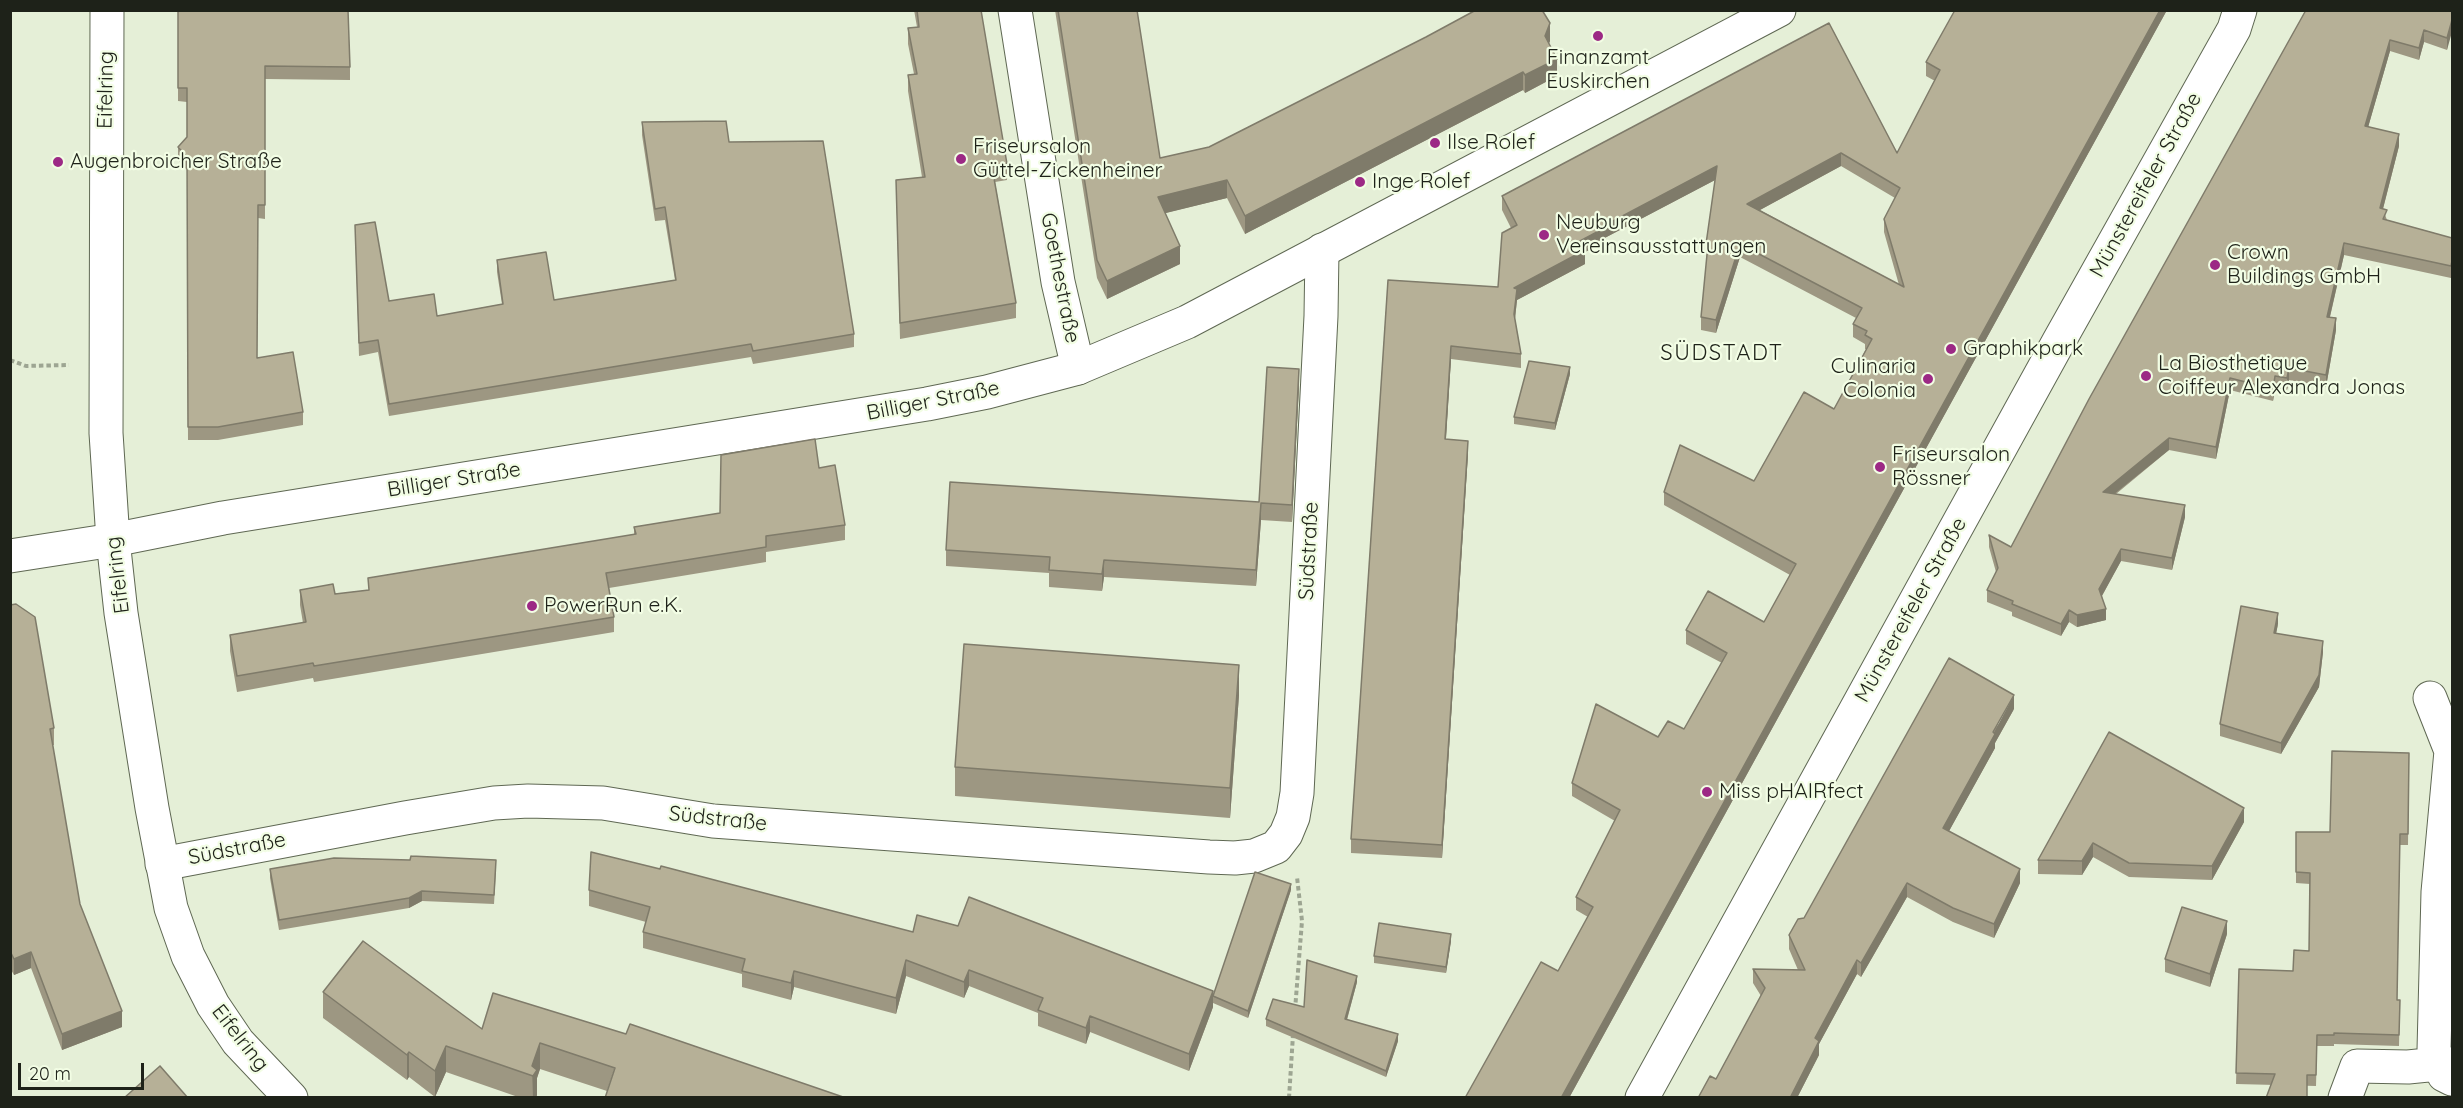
<!DOCTYPE html>
<meta charset="utf-8">
<style>
body{margin:0}
#map{position:relative;width:2463px;height:1108px;overflow:hidden;background:#e5efd7;font-family:Quicksand,sans-serif}
canvas{display:block}
.frame{position:absolute;inset:0;border:12px solid #1e2219;pointer-events:none}
.scale{position:absolute;left:18px;top:1063px;width:126px;height:27px;box-sizing:border-box;border:3px solid #1e2219;border-top:0;padding-left:8px;font-size:18px;line-height:21px;white-space:nowrap;color:#1e2219;-webkit-text-stroke:4px #f2fde4;paint-order:stroke}
</style>
<div id="map">
<canvas width="2463" height="1108"></canvas>
<div class="frame"></div>
<div class="scale">20 m</div>
</div>
<script>
const c = document.querySelector('canvas').getContext('2d');
c.lineJoin = 'round';
function toPath(rows) {
  const path = new Path2D();
  for (const r of rows) {
    path.moveTo(r[0], r[1]);
    for (let i = 2; i < r.length; i += 2) path.lineTo(r[i], r[i + 1]);
  }
  return path;
}
function stroke(path, color, width, dash) {
  c.strokeStyle = color;
  c.lineWidth = width;
  c.lineCap = dash ? 'butt' : 'round';
  c.setLineDash(dash || []);
  c.stroke(path);
}
function paint(path, color) {
  c.fillStyle = color;
  c.fill(path, 'evenodd');
}
function write(font, color, halo, rows, align = 'center') {
  c.font = font + ' Quicksand,sans-serif';
  c.lineWidth = 4.5;
  c.setLineDash([]);
  c.textBaseline = 'middle';
  c.strokeStyle = halo;
  c.fillStyle = color;
  for (const [text, x, y, turn = 0] of rows) {
    c.save();
    c.translate(x, y);
    c.rotate((+turn || 0) * Math.PI / 180);
    c.textAlign = isNaN(turn) ? turn : align;
    if (halo) c.strokeText(text, 0, 0);
    c.fillText(text, 0, 0);
    c.restore();
  }
}
const path = toPath([
 [10,360,26,366,69,365],
 [1295,1010,1302,921,1297,877],
 [1289,1098,1293,1035]
]);
const minor = toPath([
 [1015,10,1058,282,1078,368],
 [2430,698,2451,751,2438,892,2434,1050,2444,1075,2452,1079],
 [162,864,405,818,494,803,528,801,603,803,713,821,1209,857,1235,858,1254,856,1276,847,1286,834,1293,817,1297,793,1321,316,1322,250],
 [2345,1098,2357,1066,2408,1067,2438,1064]
]);
const tertiary = toPath([
 [10,556,113,540,223,518,927,404,987,392,1078,368,1187,322,1779,10],
 [1642,1098,2059,341,2234,29,2240,10]
]);
const secondary = toPath([
 [107,10,106,433,113,540,121,613,152,808,171,908,188,956,213,1005,238,1042,291,1098]
]);
const wall = toPath([
 [178,10,350,67,350,80,265,79,265,219,258,218,257,358,303,412,303,425,218,440,188,440,187,170,178,160,178,147,187,137,187,102,178,101],
 [914,10,981,10,1007,164,1007,180,995,182,1016,303,1016,318,900,339,896,180,922,177,908,91,908,75,914,74,908,44,908,28,917,27],
 [1055,10,1137,10,1160,158,1209,147,1426,37,1550,41,1549,43,1557,76,1525,93,1523,90,1245,234,1227,198,1165,213,1180,264,1107,299,1097,278],
 [2167,10,1569,1098,1465,1098,1558,971,1588,917,1576,910,1576,897,1615,821,1572,796,1572,783,1658,737,1684,729,1722,663,1686,644,1686,630,1764,622,1790,575,1664,505,1664,492,1754,481,1834,409,1866,349,1865,349,1865,344,1853,337,1853,324,1856,318,1740,257,1716,333,1701,330,1701,317,1707,257,1706,244,1715,180,1597,242,1597,246,1585,252,1585,264,1517,300,1515,319,1521,354,1521,368,1451,359,1446,439,1468,454,1442,858,1351,853,1351,839,1388,280,1498,287,1511,228,1502,210,1502,196,1829,23,1897,153,1935,81,1926,76,1926,62],
 [1841,166,1895,198,1884,219,1884,232,1899,285,1760,210],
 [2306,10,2452,10,2447,50,2424,42,2419,60,2390,51,2368,127,2399,146,2383,209,2387,220,2452,238,2452,273,2451,278,2344,255,2330,317,2336,330,2326,387,2289,380,2287,390,2275,388,2273,401,2230,390,2216,459,2169,450,2116,494,2185,517,2172,570,2121,561,2102,596,2106,620,2077,627,2069,622,2061,636,2012,616,2012,612,1987,602,1987,590,1996,572,1989,547,1989,535,2011,547],
 [642,122,729,142,854,334,854,347,753,364,751,357,389,416,378,352,359,356,355,225,389,301,437,316,502,304,497,272,497,260,554,300,675,280,665,220,655,221,642,135],
 [1570,374,1555,430,1514,424,1514,417],
 [1299,386,1292,522,1261,520,1256,586,1104,577,1102,591,1049,587,1049,573,946,566,946,550,1259,502],
 [819,468,845,525,845,540,766,552,766,562,609,588,614,617,614,632,314,682,313,678,237,692,230,651,230,635,303,623,300,605,300,590,335,594,368,590,634,534,634,527,720,513],
 [10,605,54,728,54,745,52,745,80,904,122,1027,62,1050,31,968,14,975,10,968],
 [2278,624,2276,633,2323,652,2319,687,2281,754,2220,736,2220,724],
 [1239,695,1230,818,955,796,955,767],
 [2014,709,1995,743,1995,748,1949,831,2020,883,1994,938,1953,922,1907,897,1861,977,1857,974,1819,1044,1819,1055,1797,1098,1698,1098,1716,1079,1761,996,1753,983,1753,969,1798,970,1789,949,1789,935,1804,918],
 [2109,732,2244,822,2212,880,2129,877,2093,857,2082,875,2038,874,2038,860],
 [2409,753,2408,845,2400,845,2397,1000,2400,1000,2399,1046,2334,1044,2334,1046,2317,1046,2316,1086,2236,1084,2239,969,2293,971,2309,951,2310,884,2296,883,2296,832,2330,832],
 [270,869,496,870,494,904,422,901,409,908,279,930,270,878],
 [660,869,913,932,1213,994,1291,890,1248,1018,1213,1003,1213,1007,1189,1071,1090,1032,1086,1044,1038,1026,1038,1013,969,986,964,998,906,976,896,1014,794,987,791,1000,742,987,742,974,643,948,643,932,646,922,589,906,589,890],
 [2227,934,2210,987,2165,972,2165,959],
 [1451,941,1446,973,1374,963,1374,956],
 [1357,982,1347,1020,1398,1041,1386,1077,1266,1026,1266,1019,1304,1007],
 [323,992,482,1029,626,1034,607,1091,540,1069,537,1078,537,1095,536,1098,521,1098,446,1072,435,1097,409,1077,407,1080,323,1018]
]);
const shadedWall = toPath([
 [2160,10,2167,10,1569,1098,1561,1098],
 [2452,20,2452,32,2447,50,2447,38],
 [1550,23,1550,41,1545,53,1545,36],
 [2424,30,2424,42,2419,60,2419,48],
 [2390,40,2390,51,2365,138,2365,126],
 [1557,59,1557,76,1525,93,1525,75],
 [1523,72,1523,90,1245,234,1245,216],
 [2399,134,2399,146,2380,220,2380,208],
 [1841,153,1841,166,1747,217,1747,204],
 [1717,166,1717,179,1597,242,1597,246,1585,252,1585,264,1517,300,1514,327,1514,288,1596,230],
 [1227,180,1227,198,1158,215,1158,197],
 [2344,243,2344,255,2327,329,2327,317],
 [1740,244,1740,257,1716,333,1716,320],
 [1180,246,1180,264,1107,299,1107,281],
 [2452,261,2452,273,2451,278,2451,266],
 [2336,318,2336,330,2326,387,2326,375],
 [1451,346,1451,359,1445,453,1445,439],
 [1570,367,1570,374,1555,430,1555,423],
 [2289,368,2289,380,2287,390,2287,378],
 [1299,369,1299,386,1292,522,1292,505],
 [2275,376,2275,388,2273,401,2273,389],
 [2230,378,2230,390,2216,459,2216,447],
 [2169,438,2169,450,2103,503,2103,492],
 [1468,441,1468,454,1442,858,1442,845],
 [1261,503,1261,520,1256,586,1256,570],
 [2185,505,2185,517,2172,570,2172,558],
 [2121,549,2121,561,2099,601,2099,589],
 [1104,560,1104,577,1102,591,1102,574],
 [2106,609,2106,620,2077,627,2077,615],
 [2069,610,2069,622,2061,636,2061,624],
 [2278,613,2278,624,2274,644,2274,633],
 [2323,641,2323,652,2319,687,2281,754,2281,743],
 [1239,665,1239,695,1230,818,1230,788],
 [2014,695,2014,709,1995,743,1995,748,1943,842,1943,828],
 [2244,808,2244,822,2212,880,2212,866],
 [2093,843,2093,857,2082,875,2082,861],
 [2020,869,2020,883,1994,938,1994,924],
 [1907,883,1907,897,1861,977,1861,963],
 [1291,884,1291,890,1248,1018,1248,1011],
 [422,891,422,901,409,908,409,898],
 [2227,921,2227,934,2210,987,2210,974],
 [1451,934,1451,941,1446,973,1446,967],
 [31,952,31,968,14,975,14,959],
 [906,960,906,976,896,1014,896,998],
 [1857,960,1857,974,1819,1044,1819,1055,1797,1098,1790,1098,1815,1038],
 [969,970,969,986,964,998,964,982],
 [794,971,794,987,791,1000,791,983],
 [1357,976,1357,982,1345,1026,1345,1019],
 [1213,991,1213,1007,1189,1071,1189,1054],
 [122,1011,122,1027,62,1050,62,1034],
 [1090,1016,1090,1032,1086,1044,1086,1028],
 [1398,1034,1398,1041,1386,1077,1386,1071],
 [540,1043,540,1069,537,1078,537,1095,536,1098,533,1098,532,1066],
 [446,1046,446,1072,435,1097,435,1071],
 [409,1052,409,1077,407,1080,407,1055]
]);
const building = toPath([
 [178,10,348,10,350,67,265,66,265,205,258,205,257,358,293,352,303,412,218,427,188,427,187,157,178,147,187,137,187,88,178,88,178,10],
 [917,10,981,10,1007,164,992,167,1016,303,900,323,896,180,925,177,908,75,917,74,908,28,919,27,917,10],
 [1058,10,1137,10,1160,158,1209,147,1426,37,1476,10,1542,10,1550,23,1545,36,1557,59,1525,75,1523,72,1245,216,1227,180,1158,197,1180,246,1107,281,1097,260,1058,10],
 [1955,10,2160,10,1561,1098,1465,1098,1541,962,1558,971,1593,907,1576,897,1620,810,1572,783,1596,704,1658,737,1668,721,1684,729,1727,653,1686,630,1708,591,1764,622,1796,564,1664,492,1680,445,1754,481,1804,392,1834,409,1872,339,1865,335,1867,331,1853,324,1862,308,1740,244,1716,320,1701,317,1708,244,1706,244,1717,166,1596,230,1597,232,1580,241,1585,250,1514,288,1517,289,1514,314,1521,354,1451,346,1445,439,1468,441,1442,845,1351,839,1388,280,1498,287,1502,233,1517,225,1502,196,1829,23,1897,153,1940,70,1926,62,1955,10],
 [1841,153,1900,188,1884,219,1904,287,1747,204,1841,153],
 [2306,10,2452,10,2452,20,2447,38,2424,30,2419,48,2390,40,2365,126,2399,134,2380,208,2387,210,2383,219,2452,238,2452,261,2451,266,2344,243,2327,317,2336,318,2326,375,2289,368,2287,378,2275,376,2273,389,2230,378,2216,447,2169,438,2103,492,2185,505,2172,558,2121,549,2099,589,2106,609,2077,615,2069,610,2061,624,2012,604,2013,601,1987,590,1998,568,1989,535,2011,547,2089,399,2306,10],
 [726,121,729,142,823,141,854,334,753,351,751,344,389,404,378,340,359,343,355,225,375,222,389,301,434,294,437,316,503,304,497,260,546,252,554,300,676,280,665,207,655,209,642,122,726,121],
 [1529,361,1570,367,1555,423,1514,417,1529,361],
 [1267,367,1299,369,1292,505,1261,503,1256,570,1104,560,1102,574,1049,570,1050,557,946,550,950,482,1259,502,1267,367],
 [815,439,819,468,835,465,845,525,766,536,766,547,606,573,614,617,314,666,313,663,237,676,230,635,306,622,300,590,333,584,335,594,369,590,368,578,636,534,634,527,720,513,721,455,815,439],
 [16,604,35,617,54,728,50,729,80,904,122,1011,62,1034,31,952,14,959,10,951,10,605,16,604],
 [2241,606,2278,613,2274,633,2323,641,2319,675,2281,743,2220,724,2241,606],
 [964,644,1239,665,1230,788,955,767,964,644],
 [1949,658,2014,695,1993,732,1995,734,1943,828,2020,869,1994,924,1953,908,1907,883,1861,963,1857,960,1815,1038,1819,1041,1790,1098,1698,1098,1710,1076,1716,1079,1765,988,1753,969,1805,970,1789,935,1798,919,1804,918,1949,658],
 [2109,732,2244,808,2212,866,2129,863,2093,843,2082,861,2038,860,2109,732],
 [2332,751,2409,753,2408,834,2400,834,2397,1000,2400,1000,2399,1035,2334,1033,2334,1035,2317,1035,2316,1075,2307,1075,2307,1098,2266,1098,2275,1074,2236,1073,2239,969,2293,971,2294,950,2309,951,2310,873,2296,872,2296,832,2330,832,2332,751],
 [591,852,660,869,661,866,913,932,917,915,958,926,969,897,1213,991,1189,1054,1090,1016,1086,1028,1038,1010,1043,998,969,970,964,982,906,960,896,998,794,971,791,983,742,971,745,959,643,932,650,907,589,890,591,852],
 [411,856,496,860,494,895,422,891,409,898,279,920,270,869,334,858,410,860,411,856],
 [1255,872,1291,884,1248,1011,1213,996,1255,872],
 [2182,907,2227,921,2210,974,2165,959,2182,907],
 [1379,923,1451,934,1446,967,1374,956,1379,923],
 [363,941,482,1029,493,993,626,1034,630,1024,846,1098,605,1098,615,1068,540,1043,532,1066,537,1070,533,1076,446,1046,435,1071,409,1052,407,1055,323,992,363,941],
 [1307,960,1357,976,1345,1019,1398,1034,1386,1071,1266,1019,1273,999,1304,1007,1307,960],
 [160,1066,188,1098,124,1098,160,1066]
]);
const markers = [
 [1598,36,6,"#9c2985"],
 [1435,143,6,"#9c2985"],
 [961,159,6,"#9c2985"],
 [58,162,6,"#9c2985"],
 [1360,182,6,"#9c2985"],
 [1544,235,6,"#9c2985"],
 [2215,265,6,"#9c2985"],
 [1951,349,6,"#9c2985"],
 [2146,376,6,"#9c2985"],
 [1928,379,6,"#9c2985"],
 [1880,467,6,"#9c2985"],
 [532,606,6,"#9c2985"],
 [1707,792,6,"#9c2985"]
];
const poiNames = [
 ["Finanzamt",1598,58,"center"],
 ["Euskirchen",1598,82,"center"],
 ["Ilse Rolef",1447,143],
 ["Friseursalon",973,147],
 ["Güttel-Zickenheiner",973,171],
 ["Augenbroicher Straße",70,162],
 ["Inge Rolef",1372,182],
 ["Neuburg",1556,223],
 ["Vereinsausstattungen",1556,247],
 ["Crown",2227,253],
 ["Buildings GmbH",2227,277],
 ["Graphikpark",1963,349],
 ["La Biosthetique",2158,364],
 ["Coiffeur Alexandra Jonas",2158,388],
 ["Culinaria",1916,367,"right"],
 ["Colonia",1916,391,"right"],
 ["Friseursalon",1892,455],
 ["Rössner",1892,479],
 ["PowerRun e.K.",544,606],
 ["Miss pHAIRfect",1719,792]
];
const streetNames = [
 ["Eifelring",106,90,-89],
 ["Münstereifeler Straße",2146,185,-61],
 ["Goethestraße",1060,278,79],
 ["Billiger Straße",933,401,-11],
 ["Billiger Straße",454,480,-9],
 ["Südstraße",1309,551,-87],
 ["Eifelring",118,575,-97],
 ["Münstereifeler Straße",1911,610,-61],
 ["Südstraße",718,819,6],
 ["Südstraße",237,849,-11],
 ["Eifelring",240,1038,52]
];
const neighbourhoodNames = [
 ["SÜDSTADT",1722,353]
];
stroke(minor, '#5f6853', 35);
stroke(tertiary, '#5f6853', 35);
stroke(secondary, '#5f6853', 35);
stroke(path, '#9da592', 4, [4.5, 3]);
stroke(minor, '#fff', 33);
stroke(tertiary, '#fff', 33);
stroke(secondary, '#fff', 33);
paint(wall, '#9d9782');
paint(shadedWall, '#7f7b6a');
paint(building, '#b6b097');
stroke(building, '#7f7b6a', 1.5);
for (const [x, y, r, color] of markers) {
  const dot = new Path2D();
  dot.arc(x, y, r, 0, 2 * Math.PI);
  c.fillStyle = color;
  c.fill(dot);
  stroke(dot, '#f2fde4', 2);
}
write('21px', '#1e2219', '#f2fde4', poiNames, 'left');
write('21px', '#1e2219', '#f2fde4', streetNames);
c.letterSpacing = '1.5px';
write('22px', '#1e2219', '#f2fde4', neighbourhoodNames);
c.letterSpacing = '0px';
</script>
